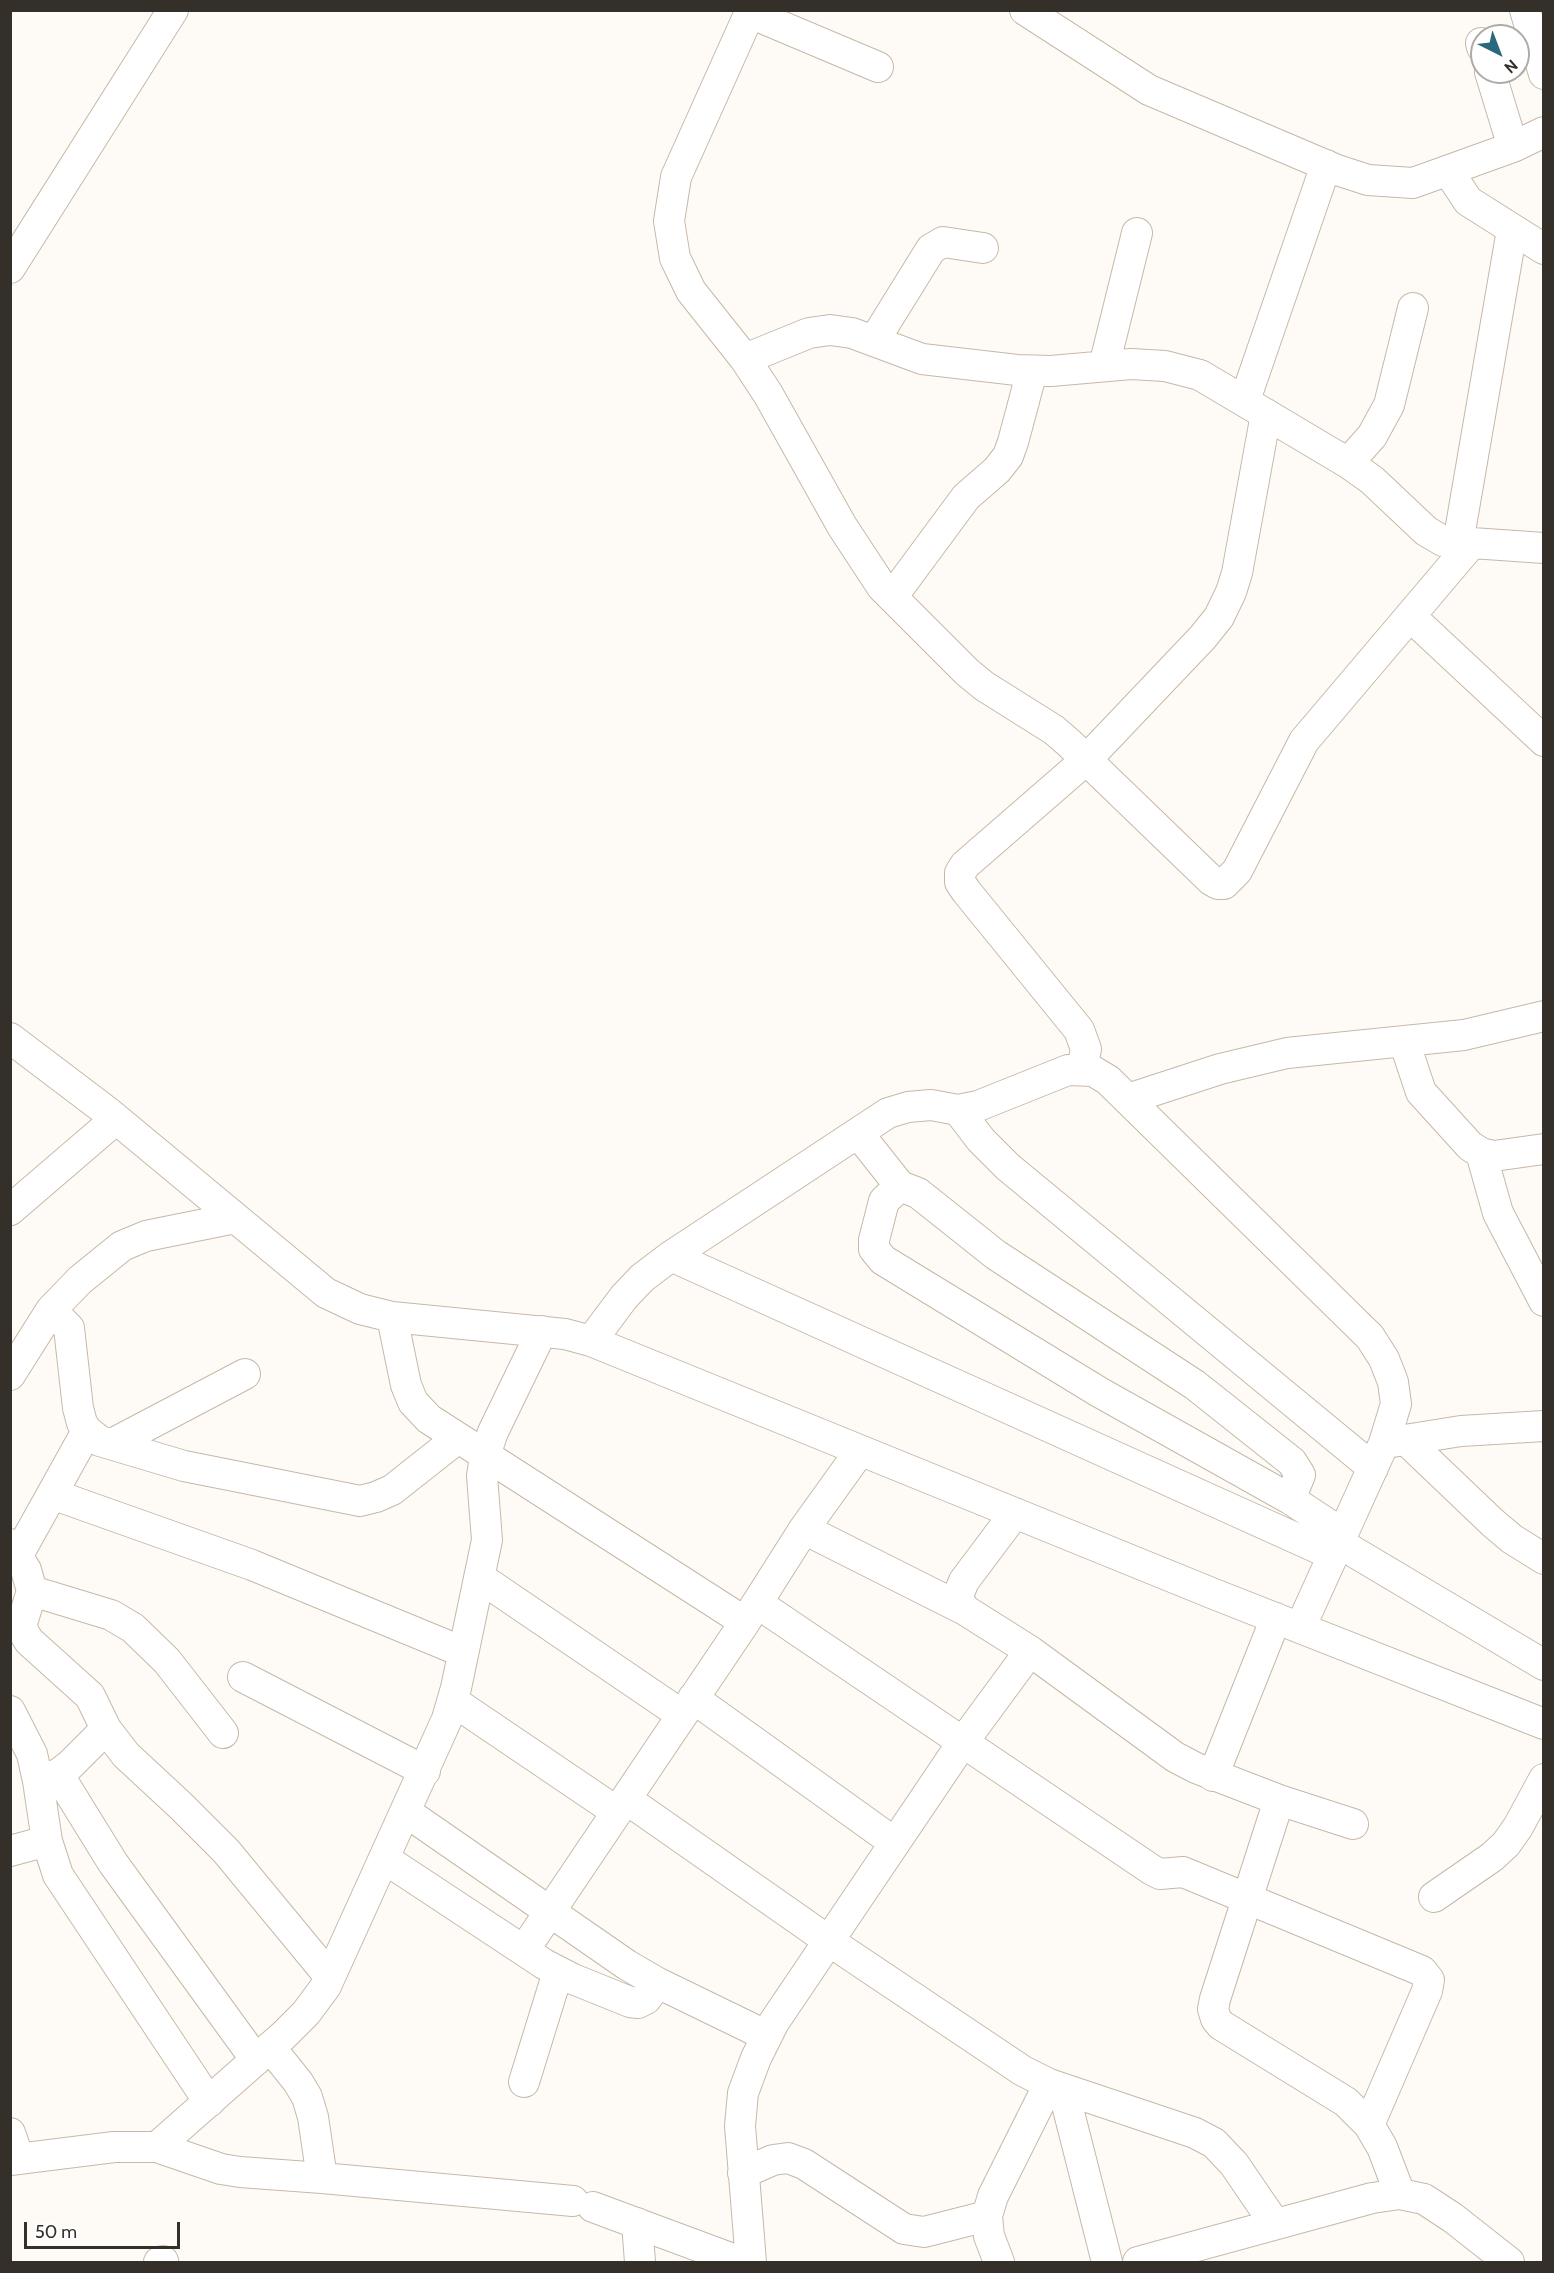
<!DOCTYPE html>
<style>
body{margin:0}
#map{position:relative;width:1554px;height:2273px;overflow:hidden;background:#fefbf7;font-family:Cabin,sans-serif}
canvas{display:block}
.frame{position:absolute;inset:0;border:12px solid #352f29;pointer-events:none}
.north{position:absolute;left:1470px;top:24px;width:60px;height:60px;box-sizing:border-box;background:#fff;border:2px solid #aeaca9;border-radius:50%;rotate:138deg;font-size:16px;font-weight:700;line-height:24px;text-align:center;color:#352f29}
.north::after{content:'';display:block;margin:auto;width:21px;height:27px;background:#2a687e;clip-path:polygon(50% 0,100% 100%,50% 72%,0 100%)}
.scale{position:absolute;left:24px;top:2222px;width:156px;height:27px;box-sizing:border-box;border:3px solid #352f29;border-top:0;padding-left:8px;font-size:18px;line-height:21px;white-space:nowrap;color:#352f29;-webkit-text-stroke:4px #fff;paint-order:stroke}
</style>
<div id="map">
<canvas width="1554" height="2273"></canvas>
<div class="frame"></div>
<div class="north">N</div>
<div class="scale">50 m</div>
</div>
<script>
const c = document.querySelector('canvas').getContext('2d');
c.lineJoin = 'round';
function toPath(rows) {
  const path = new Path2D();
  for (const r of rows) {
    path.moveTo(r[0], r[1]);
    for (let i = 2; i < r.length; i += 2) path.lineTo(r[i], r[i + 1]);
  }
  return path;
}
function stroke(path, color, width, dash) {
  c.strokeStyle = color;
  c.lineWidth = width;
  c.lineCap = dash ? 'butt' : 'round';
  c.setLineDash(dash || []);
  c.stroke(path);
}
const minor = toPath([
 [751,10,676,177,669,221,675,258,691,291,745,359,768,394,842,526,882,587,967,672,984,686,1054,730,1069,743,1211,880,1218,884,1224,884,1237,871,1304,741,1471,544],
 [1025,10,1149,90,1337,170,1368,180,1413,183,1513,147,1544,132],
 [1525,10,1544,74],
 [750,13,878,67],
 [1481,43,1482,47],
 [1490,72,1513,147],
 [1449,172,1468,201,1544,249],
 [10,268,173,10],
 [874,341,931,249,943,242,983,248],
 [745,359,809,333,830,330,852,333,922,359,1017,370,1051,371,1131,364,1165,366,1200,375,1348,463,1372,480,1426,531,1443,541,1544,548],
 [1104,366,1137,233],
 [1245,400,1326,165],
 [1348,463,1372,436,1389,405,1413,308],
 [1458,543,1512,230],
 [892,597,966,497,997,470,1008,456,1013,442,1032,371],
 [1410,616,1544,741],
 [10,1038,109,1113,326,1293,360,1309,392,1317,565,1334,591,1341,1214,1594,1544,1724],
 [1404,1041,1421,1092,1470,1146,1481,1153,1494,1156,1544,1149],
 [1082,1069,1086,1049,1079,1030,966,891,960,882,960,873,965,865,1087,759,1203,637,1219,617,1231,592,1237,573,1266,414],
 [1128,1099,1220,1069,1287,1053,1464,1035,1544,1016],
 [958,1110,981,1140,1008,1167,1373,1468],
 [858,1133,900,1186,918,1193,996,1255,1195,1385,1292,1462,1300,1475,1290,1499],
 [1481,1153,1498,1213,1544,1301],
 [900,1186,884,1201,874,1240,874,1249,883,1260,1099,1392,1290,1499,1343,1534],
 [10,1210,116,1119],
 [671,1256,1333,1555],
 [51,1310,69,1328,78,1408,82,1423,87,1431,100,1441,184,1466,360,1501,376,1497,392,1490,458,1438],
 [392,1317,406,1385,413,1402,429,1419,745,1622],
 [591,1341,624,1297,642,1278,671,1256,888,1113,908,1107,931,1105,958,1110,978,1106,1068,1070,1093,1071,1108,1080,1370,1337,1384,1359,1393,1382,1396,1404,1384,1443,1300,1628],
 [10,1375,51,1310,80,1280,122,1246,146,1236,235,1218],
 [1407,1441,1493,1523,1512,1539,1544,1559],
 [1392,1442,1461,1431,1544,1426],
 [112,1444,245,1374],
 [52,1494,252,1565,463,1652],
 [1015,1513,964,1581,959,1593,959,1601,965,1610,1030,1651],
 [804,1529,965,1610],
 [1339,1543,1544,1665],
 [10,1544,26,1570,32,1591,22,1623,23,1631,29,1641,90,1696,106,1729,126,1755,181,1806,226,1851,330,1977],
 [18,1555,87,1431],
 [479,1577,682,1715],
 [32,1591,111,1615,133,1628,167,1661,223,1733],
 [757,1603,1152,1870,1160,1874,1183,1872,1422,1971,1429,1980,1427,1991,1369,2125],
 [243,1677,425,1771],
 [693,1698,895,1843],
 [453,1701,617,1812],
 [10,1711,32,1754,38,1781,47,1841,58,1875,209,2102],
 [58,1774,113,1863,256,2060],
 [1213,1776,1276,1618],
 [41,1780,58,1774,70,1765,106,1729],
 [626,1799,829,1941,1023,2071,1049,2084,1195,2133,1214,2143,1234,2164,1275,2224],
 [1279,1800,1215,1999,1213,2009,1216,2019,1221,2025,1346,2102,1369,2125,1382,2147,1400,2194],
 [406,1812,627,1965,658,1983,767,2036],
 [10,1851,47,1841],
 [385,1859,544,1964,573,1979,630,2002,638,2003,646,1999,658,1983],
 [1434,1897,1492,1857,1506,1844,1518,1827,1544,1779],
 [524,1950,745,1622,804,1529,860,1451],
 [270,2047,298,2082,307,2097,313,2117,322,2178],
 [524,2082,558,1972],
 [1063,2089,1107,2262],
 [10,2133,19,2159],
 [157,2147,284,2035,306,2013,326,1986,447,1719,456,1688,487,1540,482,1476,485,1455,493,1432,542,1331],
 [10,2160,114,2147,157,2147,221,2169,240,2172,322,2178,573,2201],
 [743,2173,773,2160,788,2158,804,2164,904,2229,924,2232,987,2216],
 [593,2207,741,2262],
 [637,2223,640,2262],
 [159,2262,163,2261],
 [751,2262,740,2126,743,2093,756,2058,774,2022,963,1742,1030,1651,1175,1757,1196,1768,1279,1800,1353,1824],
 [999,2262,989,2236,987,2216,993,2196,1049,2084],
 [1138,2262,1372,2198,1400,2194,1424,2199,1453,2218,1509,2262]
]);
stroke(minor, '#c7b8a8', 32);
stroke(minor, '#fff', 30);
</script>
